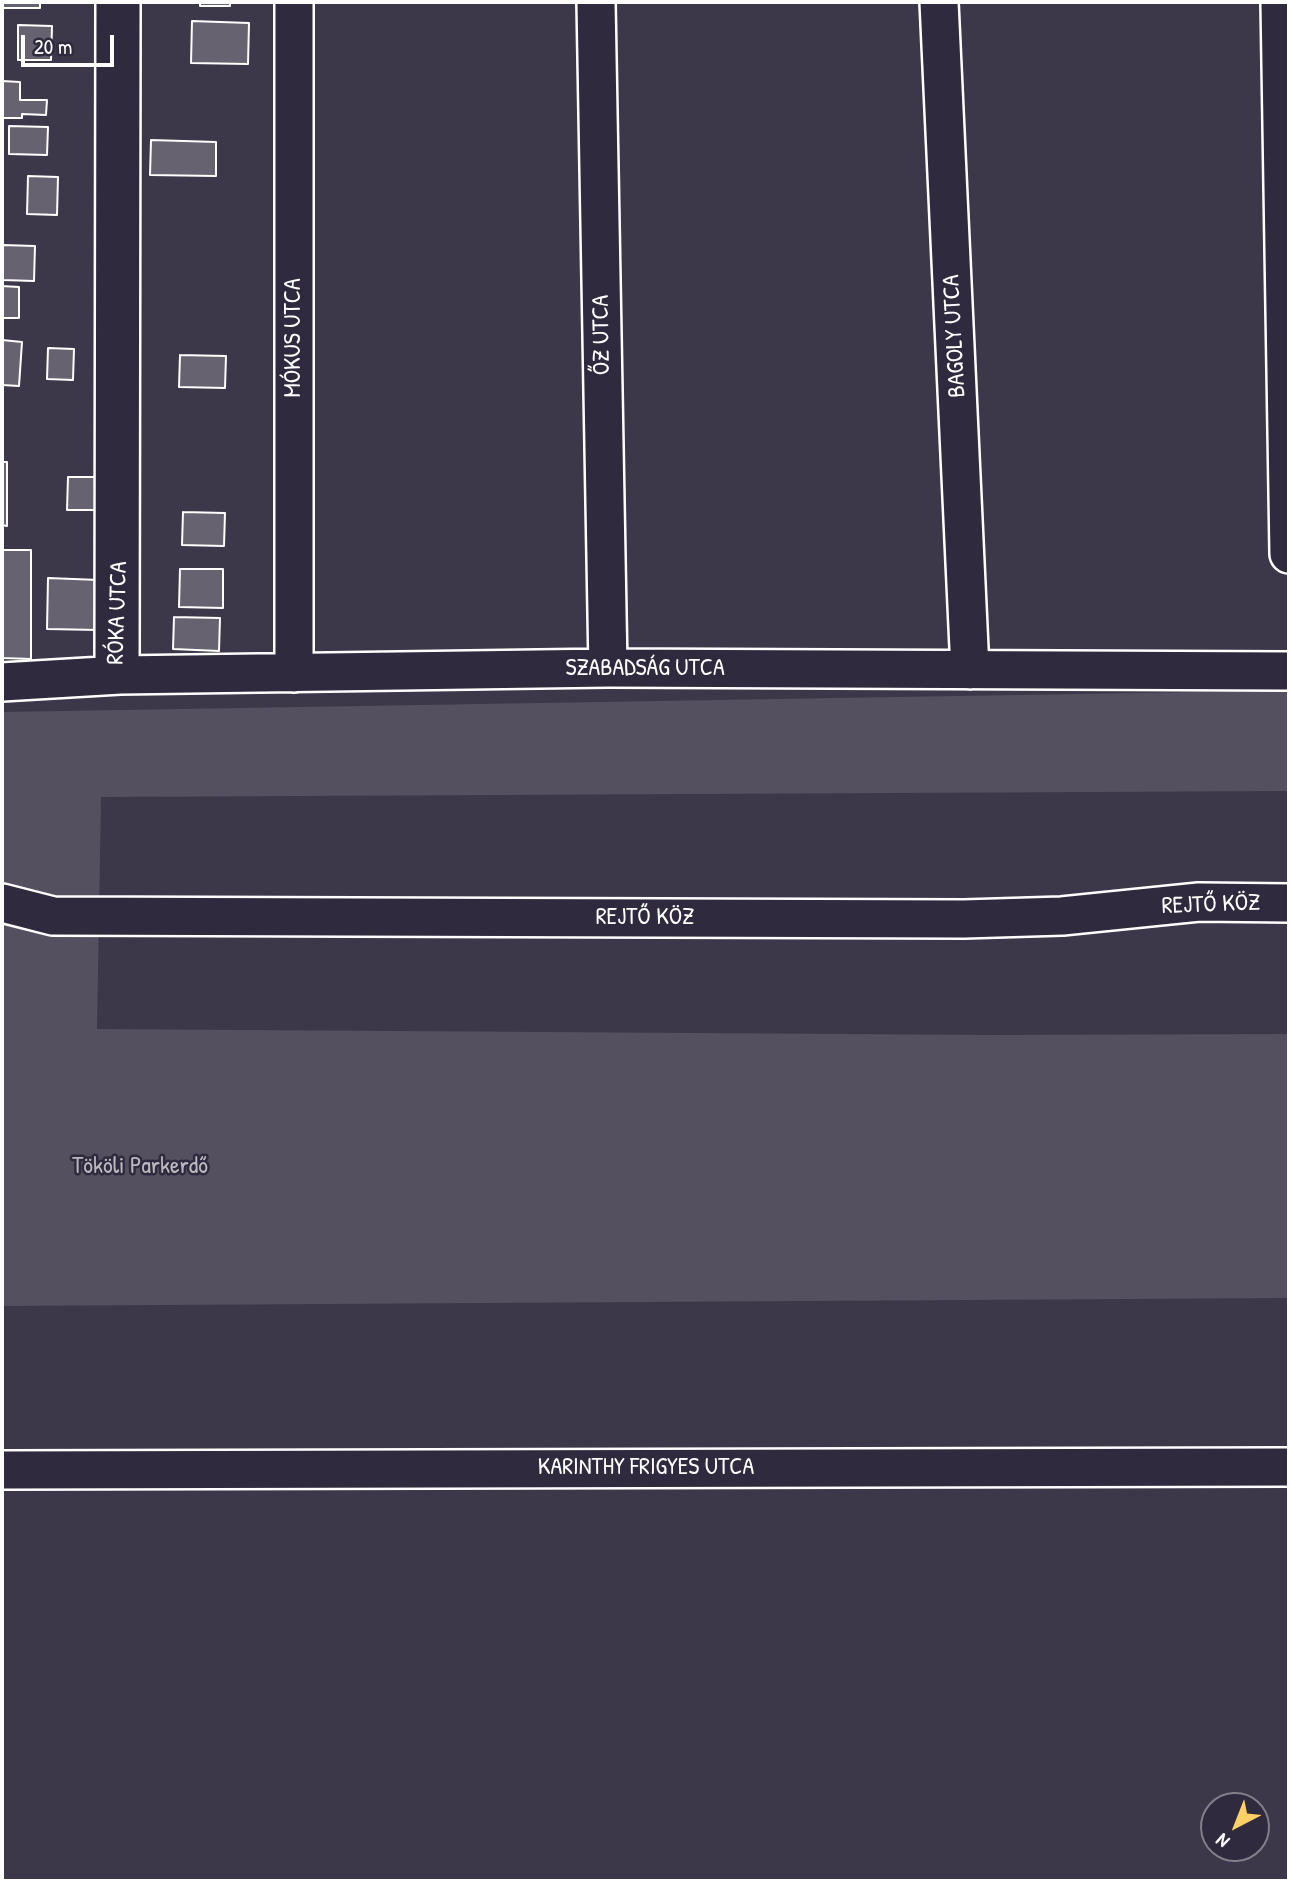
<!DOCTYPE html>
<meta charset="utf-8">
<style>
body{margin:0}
#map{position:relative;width:1291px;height:1883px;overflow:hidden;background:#3c3749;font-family:"Patrick Hand",sans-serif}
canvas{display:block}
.frame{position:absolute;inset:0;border:4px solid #fff;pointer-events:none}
.north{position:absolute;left:1200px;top:1792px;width:70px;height:70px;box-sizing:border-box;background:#2f2a3d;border:2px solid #827f8b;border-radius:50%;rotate:222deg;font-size:19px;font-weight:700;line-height:28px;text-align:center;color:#fff}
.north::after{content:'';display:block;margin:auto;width:24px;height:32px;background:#ffd166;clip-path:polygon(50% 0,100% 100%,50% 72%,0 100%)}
.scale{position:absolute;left:21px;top:35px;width:93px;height:32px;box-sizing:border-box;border:4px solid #fff;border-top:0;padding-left:9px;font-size:21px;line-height:24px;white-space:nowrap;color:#fff;-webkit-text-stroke:5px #2f2a3d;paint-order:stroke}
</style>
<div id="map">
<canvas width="1291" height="1883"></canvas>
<div class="frame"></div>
<div class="north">N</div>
<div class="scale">20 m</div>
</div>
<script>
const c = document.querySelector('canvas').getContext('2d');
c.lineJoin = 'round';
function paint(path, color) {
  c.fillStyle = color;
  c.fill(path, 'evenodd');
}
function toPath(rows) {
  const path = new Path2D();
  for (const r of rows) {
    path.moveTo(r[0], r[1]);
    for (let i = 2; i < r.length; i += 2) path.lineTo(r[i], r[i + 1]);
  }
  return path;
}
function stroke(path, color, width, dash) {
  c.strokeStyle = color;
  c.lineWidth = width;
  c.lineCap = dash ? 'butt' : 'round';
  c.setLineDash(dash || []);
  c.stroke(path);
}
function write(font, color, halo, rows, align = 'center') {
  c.font = font + ' "Patrick Hand",sans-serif';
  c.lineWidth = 5;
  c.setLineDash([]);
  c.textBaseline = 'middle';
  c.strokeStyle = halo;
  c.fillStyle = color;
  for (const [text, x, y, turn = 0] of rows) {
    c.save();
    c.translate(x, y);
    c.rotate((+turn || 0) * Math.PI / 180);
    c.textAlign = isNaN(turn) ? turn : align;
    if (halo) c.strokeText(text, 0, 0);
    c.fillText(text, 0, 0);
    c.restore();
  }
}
const green = toPath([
 [1256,691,1289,691,1289,791,101,797,97,1029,992,1035,1289,1034,1289,1298,2,1306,2,712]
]);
const building = toPath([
 [2,2,40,2,40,8,2,8,2,2],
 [200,2,230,2,230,6,200,6,200,2],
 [192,21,249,23,248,64,191,63,192,21],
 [18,25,52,26,51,60,18,60,18,25],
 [2,81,20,82,20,100,47,100,46,115,22,114,22,118,2,118,2,81],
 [9,126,48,127,47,155,9,154,9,126],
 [151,140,216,142,216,176,150,175,151,140],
 [28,176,58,177,57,215,27,214,28,176],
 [2,245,35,246,34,281,2,280,2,245],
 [2,286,19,287,19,318,2,318,2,286],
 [2,340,22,342,19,386,2,385,2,340],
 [48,348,74,349,73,380,47,379,48,348],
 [180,355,226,356,225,388,179,387,180,355],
 [2,462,7,462,7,526,2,525,2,462],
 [68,477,96,477,95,510,67,510,68,477],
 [183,512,225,513,224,546,182,545,183,512],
 [2,550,31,550,31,659,2,658,2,550],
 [180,569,223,569,223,608,179,607,180,569],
 [48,578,99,580,98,630,47,629,48,578],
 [174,617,220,618,219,651,173,649,174,617]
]);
const minor = toPath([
 [115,2,114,675,120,675,121,2],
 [294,2,294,673],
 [596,2,608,668],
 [939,2,970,670],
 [1280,2,1289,554],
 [2,682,120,675,608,668,1289,671],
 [2,903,53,916,964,919,1062,916,1199,902,1289,903],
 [2,1470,1289,1467]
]);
const streetNames = [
 ["ŐZ UTCA",602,335,-91],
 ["BAGOLY UTCA",955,336,-93],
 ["MÓKUS UTCA",294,338,-90],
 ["RÓKA UTCA",118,613,-88],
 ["SZABADSÁG UTCA",645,669],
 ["REJTŐ KÖZ",1211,905,-2],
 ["REJTŐ KÖZ",645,918],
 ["KARINTHY FRIGYES UTCA",646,1468]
];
const parkNames = [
 ["Tököli Parkerdő",140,1167]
];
paint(green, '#555060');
paint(building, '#666270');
stroke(building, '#fff', 2);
stroke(minor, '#fff', 42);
stroke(minor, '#2f2a3d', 37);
write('24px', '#fff', '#2f2a3d', streetNames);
write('24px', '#bbb9bf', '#2f2a3d', parkNames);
</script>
